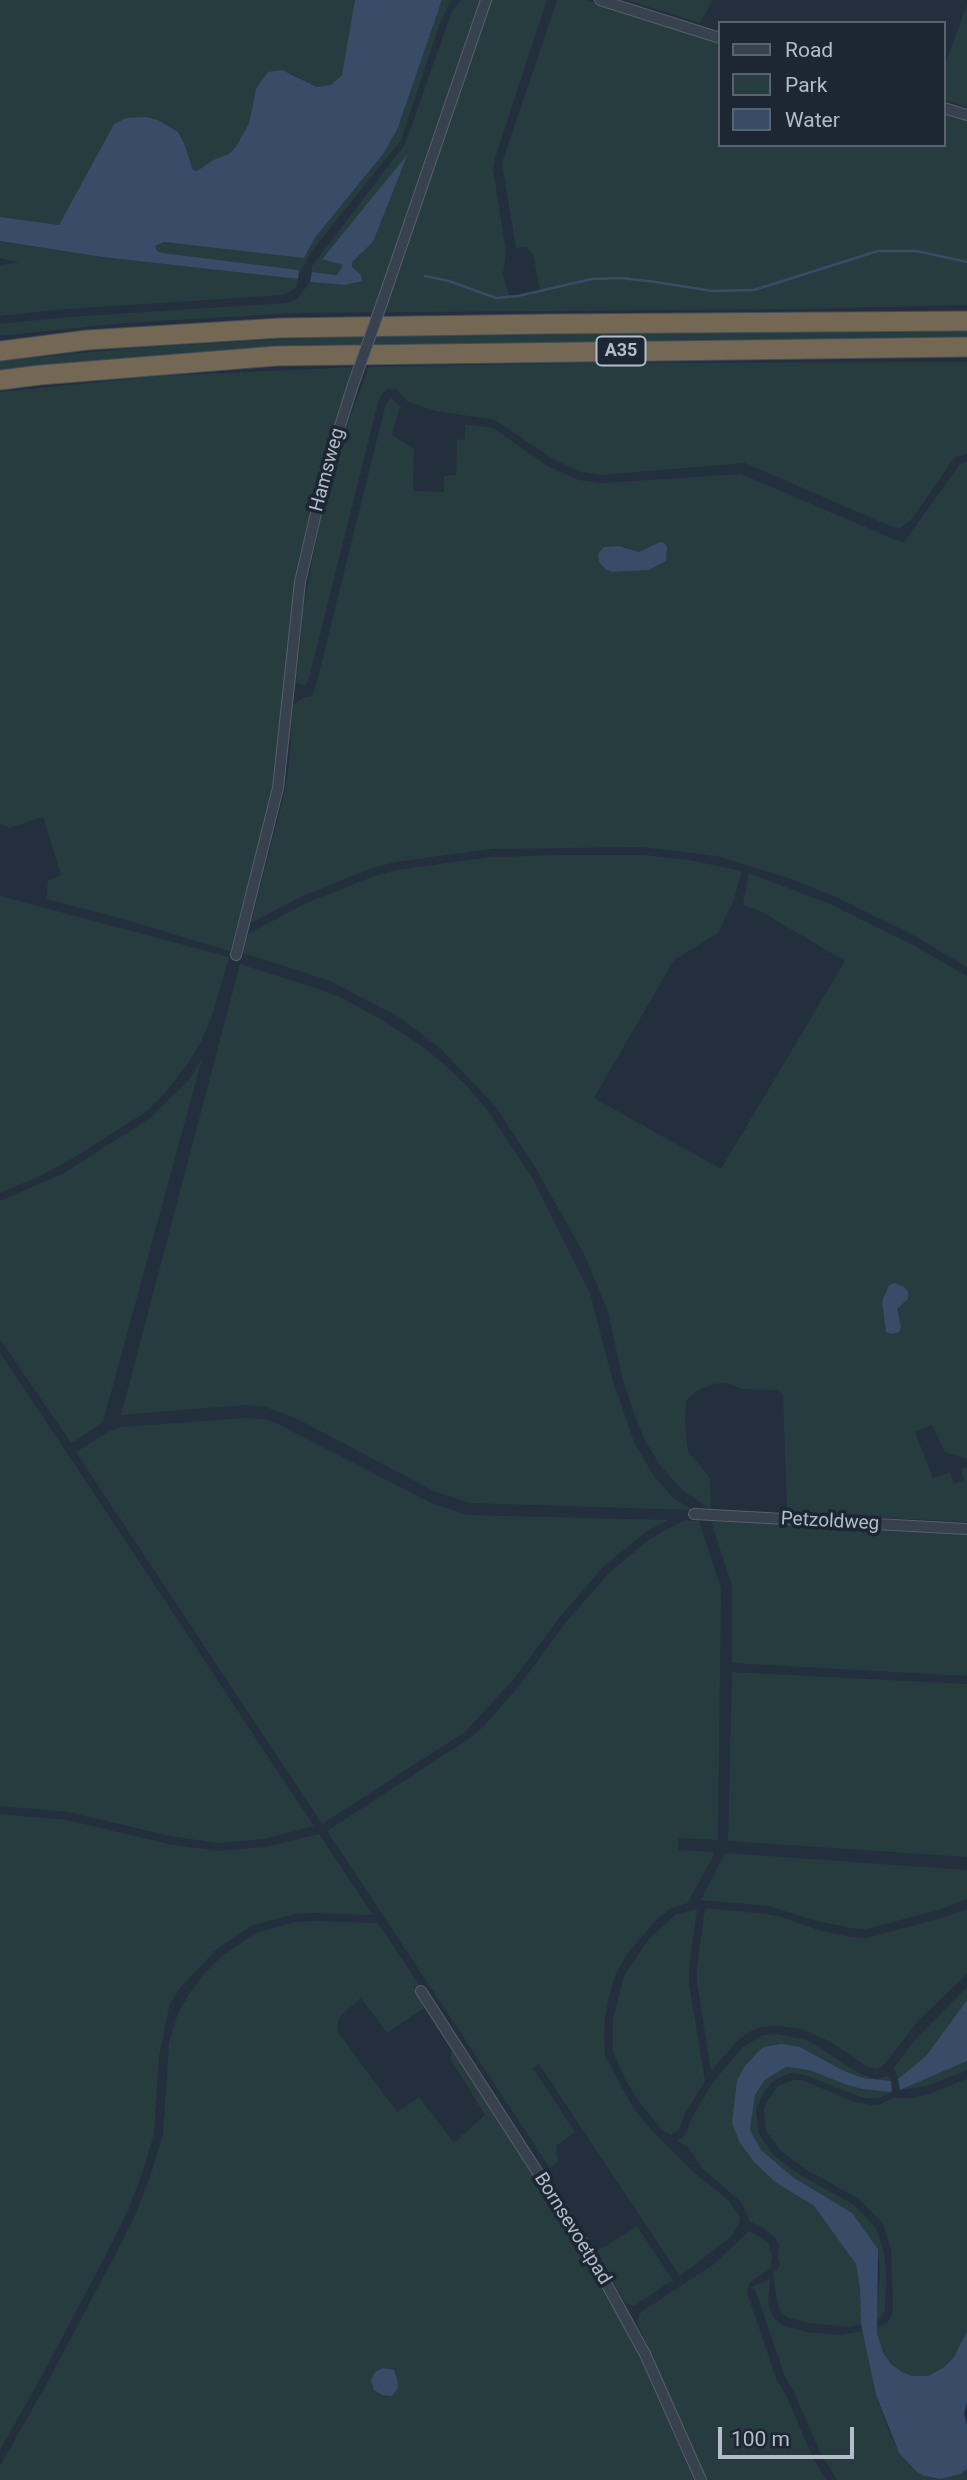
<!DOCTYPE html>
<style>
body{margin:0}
#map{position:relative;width:967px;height:2480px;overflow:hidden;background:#242f3e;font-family:Roboto,sans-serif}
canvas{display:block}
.legend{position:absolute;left:718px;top:21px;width:228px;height:126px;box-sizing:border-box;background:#1d2633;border:2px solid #59626f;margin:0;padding:9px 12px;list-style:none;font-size:21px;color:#b4bcc9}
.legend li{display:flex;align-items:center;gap:14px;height:35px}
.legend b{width:35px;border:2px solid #59626f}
.scale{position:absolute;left:718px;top:2427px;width:136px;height:32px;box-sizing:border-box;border:4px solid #b4bcc9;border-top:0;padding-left:9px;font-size:21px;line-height:24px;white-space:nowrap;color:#b4bcc9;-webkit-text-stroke:5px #1d2633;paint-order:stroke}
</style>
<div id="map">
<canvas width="967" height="2480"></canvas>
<ul class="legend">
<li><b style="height:9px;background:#38414e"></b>Road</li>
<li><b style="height:19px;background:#263c3f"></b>Park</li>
<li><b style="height:19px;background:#394c67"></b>Water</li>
</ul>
<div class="scale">100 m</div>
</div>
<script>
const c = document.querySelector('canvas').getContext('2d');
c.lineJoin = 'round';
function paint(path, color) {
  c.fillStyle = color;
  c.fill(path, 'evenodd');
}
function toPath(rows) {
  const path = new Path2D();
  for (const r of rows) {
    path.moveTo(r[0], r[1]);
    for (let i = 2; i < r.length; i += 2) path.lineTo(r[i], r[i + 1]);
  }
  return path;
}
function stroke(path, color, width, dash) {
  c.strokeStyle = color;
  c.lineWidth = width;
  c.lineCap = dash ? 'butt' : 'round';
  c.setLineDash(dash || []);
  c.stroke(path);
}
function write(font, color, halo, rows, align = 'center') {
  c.font = font + ' Roboto,sans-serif';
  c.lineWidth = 7;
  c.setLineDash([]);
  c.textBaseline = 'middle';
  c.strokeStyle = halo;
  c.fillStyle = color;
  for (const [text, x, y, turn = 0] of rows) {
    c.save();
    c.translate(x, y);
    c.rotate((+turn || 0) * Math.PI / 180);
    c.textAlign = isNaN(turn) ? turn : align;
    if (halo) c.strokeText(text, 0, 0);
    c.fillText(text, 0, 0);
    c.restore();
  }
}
const green = toPath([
 [0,0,355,0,347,58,342,75,338,80,331,85,317,87,290,73,253,100,249,123,236,147,229,154,213,160,197,171,193,170,184,143,178,132,158,120,126,118,114,124,59,225,0,217],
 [442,0,451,0,438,29,401,140,311,252,299,275,299,270,163,253,155,249,155,245,164,242,304,257,314,239,383,154,397,130],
 [461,0,482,0,386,278,398,276,490,0,547,0,495,158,493,169,506,251,503,274,510,298,540,291,533,254,526,247,516,248,502,163,557,0,587,0,720,42,720,145,944,145,944,111,967,119,967,305,805,309,299,313,122,323,0,336,0,324,68,317,286,303,297,299,310,282,345,285,361,275,353,270,352,262,373,242,407,157,322,258,343,265,337,275,312,272,312,266,405,144,452,11],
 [626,0,713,0,700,23],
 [967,6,967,107,944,100,944,66],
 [0,241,102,257,298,279,297,287,284,295,67,309,0,316,0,265,19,262,0,258],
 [967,327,967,338,362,346,161,355,0,371,0,361,133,348,248,341,366,335],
 [967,362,967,454,955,457,911,520,900,528,892,527,745,463,602,475,581,472,553,459,495,420,436,411,408,402,397,390,387,389,381,395,378,403,308,682,305,685,296,683,303,610,323,504,350,417,369,367,575,363],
 [355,367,315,495,273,789,230,951,116,917,46,899,48,881,61,875,43,817,10,828,0,824,0,392,159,376],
 [391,398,400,406,392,435,414,449,413,491,444,492,444,476,456,475,457,440,465,439,465,424,493,428,549,467,579,480,602,483,741,474,903,543,961,463,967,462,967,967,917,937,836,897,791,879,717,856,642,847,491,849,395,862,369,869,301,897,251,923,284,795,289,766,293,705,304,697,312,696,316,685,386,403],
 [667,547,666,561,649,570,612,572,627,548,639,552],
 [565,855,642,855,689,860,742,871,733,902,718,933,674,960,594,1098,721,1169,845,961,760,911,743,905,749,873,832,905,913,945,967,976,967,1459,945,1452,932,1425,915,1432,933,1478,950,1472,954,1484,964,1480,961,1469,967,1468,967,1522,787,1513,783,1395,778,1390,741,1389,728,1383,714,1384,698,1390,686,1401,685,1422,688,1451,710,1478,711,1510,683,1491,660,1465,646,1442,635,1417,622,1377,608,1312,585,1256,535,1167,496,1107,440,1048,399,1017,330,981,243,953,248,934,304,904,372,877,396,870,491,857],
 [908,1299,897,1309,897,1319,886,1331,882,1302],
 [0,896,229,957,214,1010,202,1040,189,1062,165,1093,146,1112,73,1158,40,1176,0,1193],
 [240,964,319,989,340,997,384,1021,422,1046,445,1065,465,1084,489,1112,533,1179,590,1293,612,1378,634,1442,654,1476,673,1498,692,1510,470,1503,436,1492,299,1420,266,1407,244,1405,121,1415],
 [202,1059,103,1422,71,1443,0,1339,0,1201,66,1172,150,1118,189,1080],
 [0,1353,85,1480,314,1826,264,1839,217,1843,170,1836,68,1812,0,1806],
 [245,1418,264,1419,276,1423,431,1503,467,1515,668,1520,646,1532,605,1565,559,1618,513,1680,465,1732,322,1824,76,1452,109,1431,122,1427],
 [684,1520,699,1521,721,1588,718,1838,718,1840,679,1838,678,1850,714,1852,713,1856,688,1903,671,1908,657,1919,627,1954,616,1973,610,1993,605,2017,604,2036,605,2055,633,2108,653,2132,696,2174,727,2199,740,2217,739,2222,731,2237,680,2276,539,2064,533,2068,575,2132,556,2146,558,2161,550,2168,327,1831,470,1738,484,1726,520,1685,565,1623,611,1571,650,1539],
 [711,1521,967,1531,967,1676,732,1663,732,1586],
 [732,1672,967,1684,967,1857,728,1841],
 [0,1814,67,1820,168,1844,217,1851,265,1847,319,1834,373,1915,315,1913,294,1914,251,1926,216,1950,181,1987,170,2003,159,2057,154,2134,142,2174,128,2210,107,2253,38,2383,0,2450],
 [725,1853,967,1870,967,1899,935,1911,866,1929,851,1928,817,1921,768,1906,701,1900],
 [705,1908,767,1914,782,1917,815,1929,850,1937,867,1938,938,1919,967,1909,967,1974,919,2020,882,2067,876,2069,866,2066,829,2041,801,2029,778,2026,761,2027,751,2031,737,2041,711,2071,697,1983,697,1967],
 [697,1909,689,1967,689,1984,705,2081,685,2113,679,2130,671,2135,661,2129,640,2103,625,2079,613,2052,613,2019,624,1976,649,1939,675,1915],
 [315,1921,378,1923,431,2003,387,2033,361,1998,339,2017,337,2031,397,2112,419,2097,454,2143,485,2115,453,2063,450,2057,453,2049,565,2211,637,2350,694,2480,0,2480,0,2466,45,2387,115,2255,136,2213,150,2177,163,2134,169,2043,177,2016,188,1995,202,1976,221,1957,255,1933,296,1922],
 [967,1987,967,2000,926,2056,898,2079,894,2068,913,2042],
 [777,2034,807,2040,862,2075,876,2079,887,2076,891,2081,863,2078,842,2070,800,2047,764,2048,751,2059,740,2143,754,2162,775,2182,814,2206,845,2248,856,2264,860,2288,861,2324,849,2327,808,2323,787,2317,781,2312,777,2302,773,2272,780,2266,778,2257,779,2245,775,2237,759,2225,750,2222,741,2202,702,2168,688,2147,677,2141,686,2134,692,2117,714,2081,743,2047,763,2035],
 [967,2061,967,2070,927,2086,900,2090],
 [786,2067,809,2070,847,2085,892,2092,879,2098,863,2098,805,2075,790,2073,774,2080,765,2090,756,2110,759,2134,775,2157,802,2176,854,2205,876,2228,884,2252,886,2270,885,2311,879,2319,877,2320,880,2270,878,2249,852,2213,794,2179,761,2150,750,2130,755,2095,765,2080],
 [967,2079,967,2331,955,2356,943,2368,928,2376,912,2376,902,2372,891,2364,883,2352,877,2333,877,2328,888,2322,893,2312,891,2250,883,2224,859,2199,805,2169,781,2151,766,2131,764,2111,766,2103,778,2086,793,2080,802,2080,852,2101,871,2105,881,2104,892,2098,913,2098,929,2094],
 [637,2226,673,2280,634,2306,625,2303,597,2251],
 [749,2231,768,2242,772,2257,771,2268,749,2283,747,2293,776,2378,787,2397,812,2456,826,2480,706,2480,637,2323,640,2313,714,2264],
 [770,2279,768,2304,773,2317,782,2325,807,2332,840,2335,863,2331,876,2395,890,2434,899,2453,917,2472,933,2479,941,2479,961,2474,967,2469,967,2480,837,2480,820,2452,795,2394,784,2374,755,2289,749,2288]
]);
const water = toPath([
 [355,0,442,0,397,130,383,154,314,239,304,258,164,242,155,246,157,251,163,253,299,270,298,279,102,257,0,241,0,217,59,225,114,124,126,118,146,117,158,120,178,132,184,143,193,170,197,171,213,160,229,154,236,147,249,123,256,89,268,72,282,70,317,87,331,85,342,75],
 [408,154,373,242,352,262,352,267,361,275,362,281,345,285,310,282,312,272,337,275,343,265,322,259],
 [660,542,664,543,667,547,666,561,649,570,612,572,605,569,599,562,598,554,604,547,619,546,639,552],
 [895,1283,904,1287,908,1292,908,1299,897,1309,901,1327,899,1332,891,1334,886,1332,882,1302,889,1285],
 [967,2000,967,2061,900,2090,898,2079,926,2056],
 [781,2044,800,2047,842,2070,863,2078,891,2081,892,2092,863,2089,847,2085,809,2070,786,2067,765,2080,755,2095,750,2130,761,2150,794,2178,852,2213,878,2249,877,2333,883,2352,891,2364,902,2372,912,2376,928,2376,943,2368,954,2357,967,2331,967,2401,964,2414,967,2425,967,2469,961,2474,940,2479,925,2476,917,2472,899,2453,876,2395,861,2324,860,2288,856,2264,814,2206,775,2182,754,2162,740,2143,732,2123,737,2081,744,2067,757,2053,764,2047],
 [383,2368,394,2370,397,2379,398,2388,392,2396,382,2395,374,2390,371,2380,375,2372]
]);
const stream = toPath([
 [425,276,449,281,496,298,518,296,592,279,621,278,656,282,712,291,754,290,878,251,917,251,967,262]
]);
const minor = toPath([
 [600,0,720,38],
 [944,108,967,115],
 [383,300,486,0],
 [236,955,278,788,300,582,326,470,353,385],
 [694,1514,967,1529],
 [421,1991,589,2252,645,2354,701,2480]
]);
const motorway = toPath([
 [0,351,87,340,280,328,545,324,967,321],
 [0,380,40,375,276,356,967,347]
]);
const minorBridge = toPath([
 [353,385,383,300]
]);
const shields = [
 [621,351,49]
];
const shieldNames = [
 ["A35",621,351]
];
const streetNames = [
 ["Hamsweg",328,470,-75],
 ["Petzoldweg",830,1522,3],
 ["Bornsevoetpad",572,2229,58]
];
paint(green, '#263c3f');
paint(water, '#394c67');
stroke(stream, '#394c67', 2.5);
stroke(minor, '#565f6c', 12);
stroke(motorway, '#434c59', 21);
stroke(minor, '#38414e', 10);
stroke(motorway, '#746855', 19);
stroke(minorBridge, '#565f6c', 12, []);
stroke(minorBridge, '#38414e', 10);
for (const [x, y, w] of shields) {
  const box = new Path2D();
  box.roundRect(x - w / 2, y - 14.5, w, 29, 5);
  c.fillStyle = '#1d2633';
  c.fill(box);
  stroke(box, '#b4bcc9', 2);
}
write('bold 18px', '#b4bcc9', null, shieldNames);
write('19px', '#b4bcc9', '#1d2633', streetNames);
</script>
